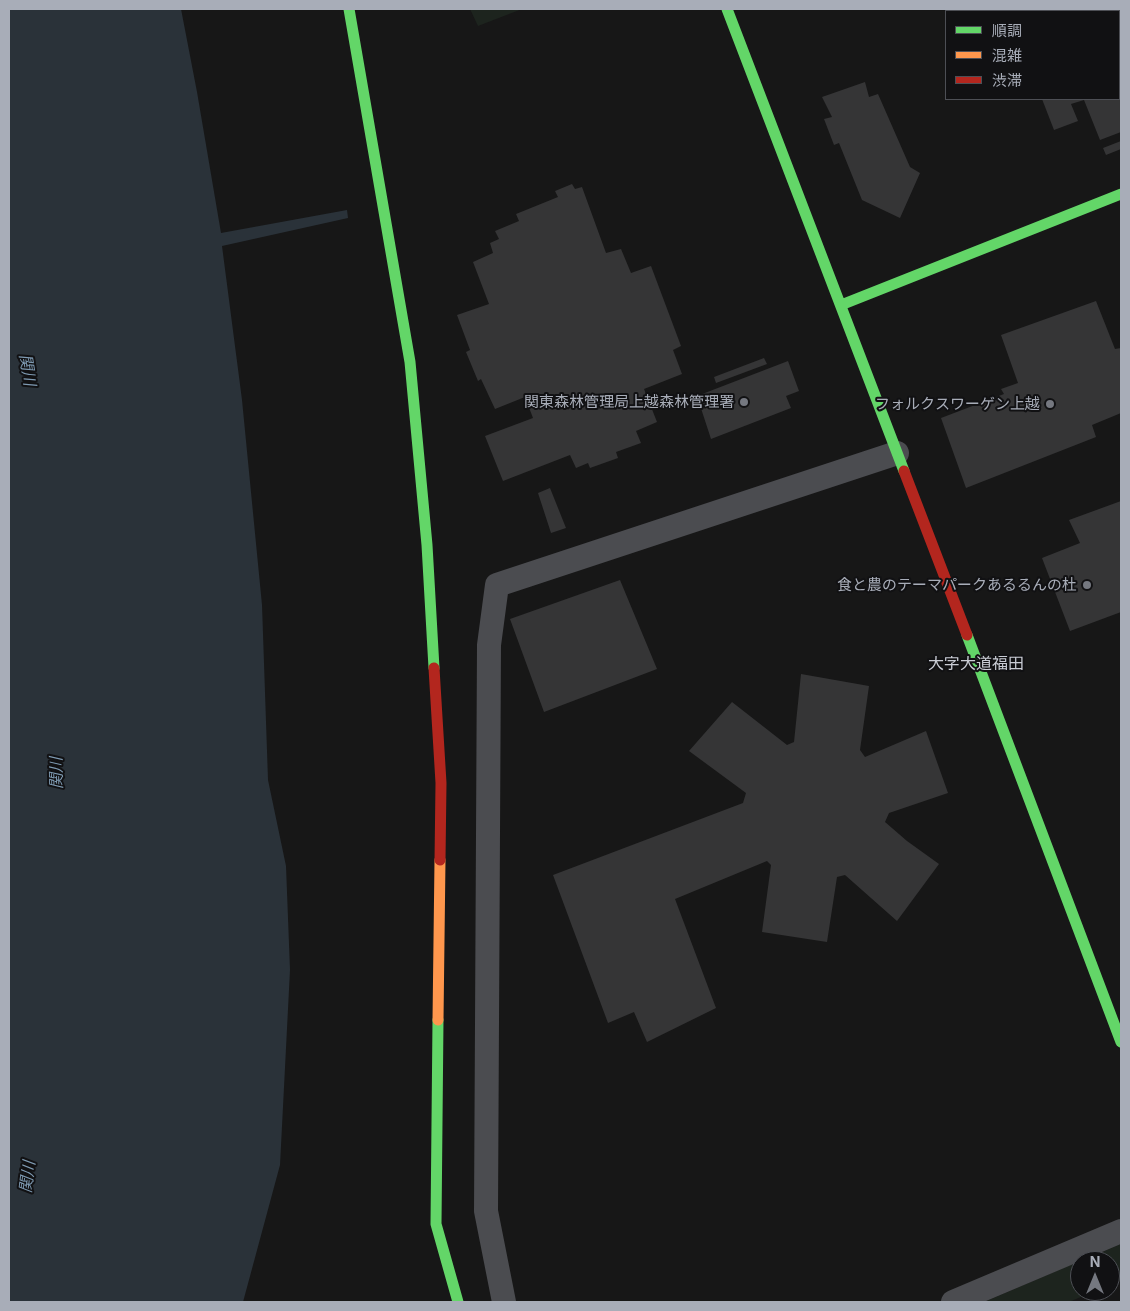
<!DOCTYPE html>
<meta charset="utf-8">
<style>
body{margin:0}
#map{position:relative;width:1130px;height:1311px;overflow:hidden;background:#171717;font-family:Inter,"Noto Sans JP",sans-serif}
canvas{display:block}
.frame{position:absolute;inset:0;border:10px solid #a8adb8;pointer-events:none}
.legend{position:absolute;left:945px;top:10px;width:175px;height:90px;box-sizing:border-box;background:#111113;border:1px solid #4d4f55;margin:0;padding:6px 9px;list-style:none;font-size:15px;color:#a8adb8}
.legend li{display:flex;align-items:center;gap:10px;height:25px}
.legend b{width:25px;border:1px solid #4d4f55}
.north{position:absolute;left:1070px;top:1251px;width:50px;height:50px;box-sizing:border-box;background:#111113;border:1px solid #4d4f55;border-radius:50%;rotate:0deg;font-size:14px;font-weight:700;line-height:20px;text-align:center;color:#a8adb8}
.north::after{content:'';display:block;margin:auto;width:18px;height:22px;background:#757880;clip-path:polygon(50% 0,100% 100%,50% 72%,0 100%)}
</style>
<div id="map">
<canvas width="1130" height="1311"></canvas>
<div class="frame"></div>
<ul class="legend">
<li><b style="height:6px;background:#63d668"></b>順調</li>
<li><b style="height:6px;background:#ff974d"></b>混雑</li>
<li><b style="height:6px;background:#b3261e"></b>渋滞</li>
</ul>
<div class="north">N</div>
</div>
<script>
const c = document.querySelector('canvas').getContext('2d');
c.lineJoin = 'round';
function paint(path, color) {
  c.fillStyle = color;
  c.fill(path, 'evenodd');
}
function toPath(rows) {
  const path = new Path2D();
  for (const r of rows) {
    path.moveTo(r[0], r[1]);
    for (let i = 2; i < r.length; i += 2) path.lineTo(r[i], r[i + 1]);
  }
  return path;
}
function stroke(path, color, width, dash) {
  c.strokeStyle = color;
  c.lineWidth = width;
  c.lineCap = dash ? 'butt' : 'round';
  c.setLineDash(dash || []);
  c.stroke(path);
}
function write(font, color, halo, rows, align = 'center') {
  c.font = font + ' Inter,"Noto Sans JP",sans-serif';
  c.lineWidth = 4;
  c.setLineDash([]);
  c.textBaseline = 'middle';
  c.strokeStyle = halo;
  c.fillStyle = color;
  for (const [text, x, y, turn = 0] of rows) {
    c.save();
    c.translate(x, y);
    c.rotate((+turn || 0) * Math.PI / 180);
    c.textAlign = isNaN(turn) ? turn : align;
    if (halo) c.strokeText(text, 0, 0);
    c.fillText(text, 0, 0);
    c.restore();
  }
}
const green = toPath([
 [470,9,522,9,478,26],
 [1121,1244,1121,1280,1110,1285,1110,1261,1081,1261],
 [1080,1261,1080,1291,1095,1291,1069,1302,984,1302]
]);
const water = toPath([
 [9,9,181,9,197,92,221,233,347,210,348,218,222,246,242,400,262,605,268,780,286,866,290,970,280,1165,243,1302,9,1302]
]);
const building = toPath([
 [1007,9,1038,9,1039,11,1008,11],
 [1085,9,1121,9,1121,132,1100,140,1084,100,1071,104,1078,121,1054,130,1042,99,1119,99,1119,11,1086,11],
 [865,82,869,97,878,94,910,167,920,173,900,218,862,200,839,143,834,145,824,119,832,117,822,97],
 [1121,141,1121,149,1106,155,1103,148],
 [572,184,575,189,582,187,606,253,621,249,631,273,651,266,681,346,673,350,682,374,644,389,657,422,636,431,641,443,616,452,618,458,590,468,588,463,576,468,570,455,503,481,485,436,533,418,525,397,495,409,481,379,478,381,466,352,470,350,457,315,489,304,473,262,493,253,490,243,499,239,495,231,519,221,516,214,558,197,555,191],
 [1096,301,1115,349,1121,348,1121,413,1092,425,1096,437,966,488,941,418,1004,394,1001,389,1018,383,1001,335],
 [764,358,767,364,716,383,714,377],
 [788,361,799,391,786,396,791,408,711,439,697,396],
 [550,488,566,528,551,533,538,493],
 [1121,501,1121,612,1070,631,1042,558,1080,543,1069,520],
 [620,580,657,669,544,712,510,619],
 [801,674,869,686,860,750,865,757,926,731,948,793,889,813,885,822,907,841,939,864,897,921,845,875,837,877,827,942,762,932,771,865,767,861,675,899,716,1008,647,1042,634,1012,608,1023,553,875,743,803,746,793,689,751,732,702,787,745,794,742]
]);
const street = toPath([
 [504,1302,486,1211,489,645,497,585,897,453],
 [953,1302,1121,1231]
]);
const fast = toPath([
 [349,9,410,362,427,545,434,668],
 [727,9,904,471],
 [841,305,1121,194],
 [967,635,1121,1042],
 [438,1020,436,1224,458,1302]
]);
const slow = toPath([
 [438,1020,440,860]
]);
const jam = toPath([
 [904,471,967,635],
 [434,668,441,783,440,860]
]);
const markers = [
 [744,402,5,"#757880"],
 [1050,404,5,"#757880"],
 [1087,585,5,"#757880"]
];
const poiNames = [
 ["関東森林管理局上越森林管理署",734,402],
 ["フォルクスワーゲン上越",1040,404],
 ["食と農のテーマパークあるるんの杜",1077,585]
];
const waterNames = [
 ["関川",27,370,81],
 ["関川",57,773,-91],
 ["関川",28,1177,-83]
];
const neighbourhoodNames = [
 ["大字大道福田",976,664]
];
paint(green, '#1d241e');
paint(water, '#2a3239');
paint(building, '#353536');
stroke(street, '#4b4c50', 24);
stroke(fast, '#63d668', 11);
stroke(slow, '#ff974d', 11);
stroke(jam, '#b3261e', 11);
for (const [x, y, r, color] of markers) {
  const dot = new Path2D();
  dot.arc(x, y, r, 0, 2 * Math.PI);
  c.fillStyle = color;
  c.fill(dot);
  stroke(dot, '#111113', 2);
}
write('15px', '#a8adb8', '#111113', poiNames, 'right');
write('italic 16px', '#7f9bb3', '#111113', waterNames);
write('16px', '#c9ccd4', '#111113', neighbourhoodNames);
</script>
